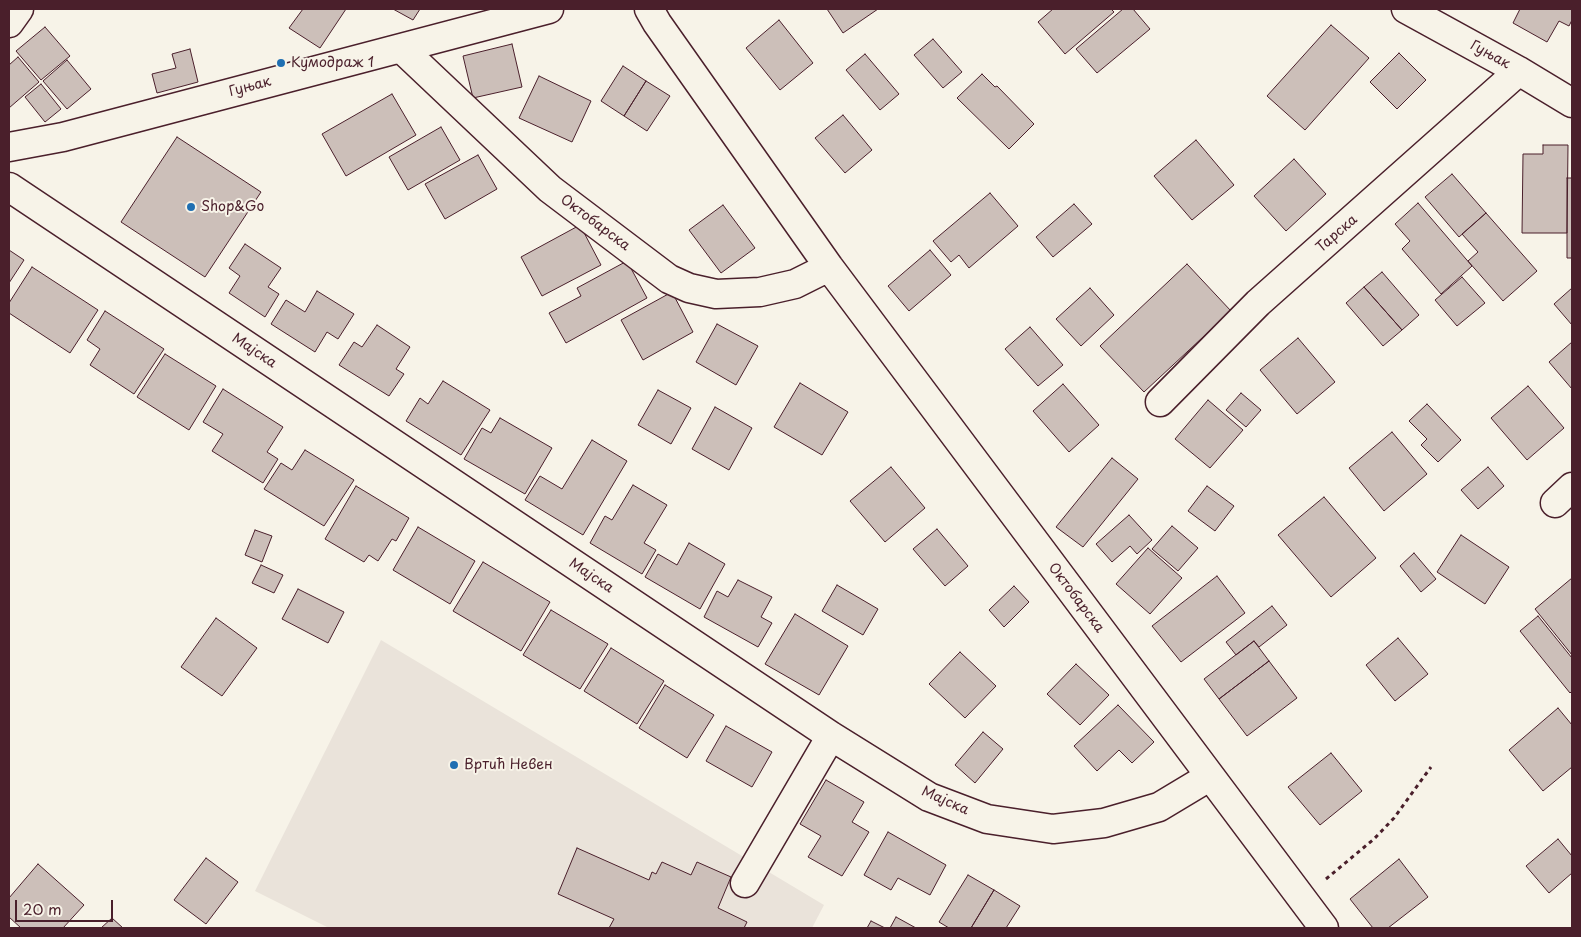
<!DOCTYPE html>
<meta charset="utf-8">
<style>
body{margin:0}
#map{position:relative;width:1581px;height:937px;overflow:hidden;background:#f7f3e8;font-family:"Playpen Sans",sans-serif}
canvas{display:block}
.frame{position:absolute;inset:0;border:10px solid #4a1f2b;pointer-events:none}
.scale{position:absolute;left:15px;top:900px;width:98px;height:22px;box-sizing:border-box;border:2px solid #4a1f2b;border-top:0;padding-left:6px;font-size:15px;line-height:18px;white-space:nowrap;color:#4a1f2b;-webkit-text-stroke:4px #f7f3e8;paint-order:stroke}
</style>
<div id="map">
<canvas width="1581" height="937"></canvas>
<div class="frame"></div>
<div class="scale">20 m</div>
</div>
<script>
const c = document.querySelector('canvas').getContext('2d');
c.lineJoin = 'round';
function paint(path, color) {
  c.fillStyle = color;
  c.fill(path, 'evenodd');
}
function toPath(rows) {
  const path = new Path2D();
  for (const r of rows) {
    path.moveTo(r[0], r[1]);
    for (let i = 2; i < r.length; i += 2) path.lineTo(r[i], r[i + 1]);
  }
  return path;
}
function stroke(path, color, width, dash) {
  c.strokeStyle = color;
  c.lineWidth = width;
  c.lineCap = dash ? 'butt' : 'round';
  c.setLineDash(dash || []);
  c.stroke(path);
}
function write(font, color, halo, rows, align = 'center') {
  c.font = font + ' "Playpen Sans",sans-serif';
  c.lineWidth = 4;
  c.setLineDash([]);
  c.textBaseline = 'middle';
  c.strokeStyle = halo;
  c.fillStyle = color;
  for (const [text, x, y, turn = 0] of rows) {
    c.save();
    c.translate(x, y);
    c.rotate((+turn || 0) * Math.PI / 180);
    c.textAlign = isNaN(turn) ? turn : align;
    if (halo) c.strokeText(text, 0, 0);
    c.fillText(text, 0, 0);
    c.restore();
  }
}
const built = toPath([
 [381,640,824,905,812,928,329,928,255,891]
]);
const building = toPath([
 [303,9,346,9,320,48,289,28,303,9],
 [393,9,420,9,413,20,393,9],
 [827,9,878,9,843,33,827,9],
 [1053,9,1111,9,1114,12,1065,54,1038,22,1053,9],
 [1123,9,1133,9,1150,29,1097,73,1076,49,1123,9],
 [1520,9,1572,9,1572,20,1569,26,1559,21,1547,42,1513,23,1520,9],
 [779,20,813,63,780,90,746,48,779,20],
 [1331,25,1369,58,1305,130,1267,96,1331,25],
 [45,27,70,56,41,80,16,51,45,27],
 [933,39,962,72,943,88,914,55,933,39],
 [512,44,522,87,473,98,463,56,512,44],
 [190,49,198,82,157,93,152,74,176,68,172,54,190,49],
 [1399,53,1426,80,1397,109,1370,82,1399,53],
 [865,54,899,94,880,110,846,70,865,54],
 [18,57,39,82,9,108,9,65,18,57],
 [67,60,91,89,67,109,43,81,67,60],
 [623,66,646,81,624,116,601,101,623,66],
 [982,74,995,87,997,86,1034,124,1009,149,957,98,982,74],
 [539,76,591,101,572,142,519,118,539,76],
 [646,81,670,96,647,131,624,116,646,81],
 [41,84,61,109,45,122,25,97,41,84],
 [392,94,416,135,346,176,322,134,392,94],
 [843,115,872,150,845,173,815,138,843,115],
 [441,127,460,160,408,190,389,157,441,127],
 [177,137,261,192,205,277,121,222,177,137],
 [1196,140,1234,185,1192,220,1154,176,1196,140],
 [1543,145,1568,145,1567,233,1522,233,1523,154,1543,154,1543,145],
 [478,155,497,189,445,219,425,184,478,155],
 [1294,159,1326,194,1286,231,1254,196,1294,159],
 [1452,174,1486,213,1459,237,1425,197,1452,174],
 [1567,178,1572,178,1572,258,1567,258,1567,178],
 [990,193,1018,226,969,268,959,255,951,262,933,241,990,193],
 [1418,203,1472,266,1441,294,1402,249,1410,241,1395,224,1418,203],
 [1074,204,1092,224,1053,257,1036,237,1074,204],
 [723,205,755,248,721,273,689,230,723,205],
 [1486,213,1537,271,1503,301,1468,261,1478,252,1462,234,1486,213],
 [580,225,601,265,542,296,521,257,580,225],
 [245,244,281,268,268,287,279,294,265,317,229,293,240,276,229,268,245,244],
 [9,250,24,260,9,283,9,250],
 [930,250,951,275,909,311,888,286,930,250],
 [627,261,647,298,566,343,549,313,581,296,577,288,627,261],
 [1187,264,1231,311,1144,392,1100,346,1187,264],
 [32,267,98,310,70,353,9,313,9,303,32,267],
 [1382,272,1419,315,1402,330,1364,287,1382,272],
 [1462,277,1485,303,1457,326,1435,300,1462,277],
 [1364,287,1402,330,1383,346,1346,303,1364,287],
 [1090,288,1114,315,1081,346,1056,319,1090,288],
 [1572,288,1572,325,1554,304,1572,288],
 [317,291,354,314,338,339,327,332,315,352,271,324,286,300,305,312,317,291],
 [672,292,693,332,643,360,621,320,672,292],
 [105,311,164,349,134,394,90,365,100,349,87,340,105,311],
 [717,324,758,346,736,385,696,362,717,324],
 [377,325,410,347,396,369,404,374,389,396,339,365,354,342,362,347,377,325],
 [1030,327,1063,365,1038,386,1005,349,1030,327],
 [1298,338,1335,382,1297,414,1260,370,1298,338],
 [1572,342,1572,389,1549,362,1572,342],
 [165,354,216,386,189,430,137,397,165,354],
 [443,381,490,410,461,455,406,421,420,398,428,404,443,381],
 [800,383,848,412,822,455,774,427,800,383],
 [1063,384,1099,425,1069,452,1033,411,1063,384],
 [1528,386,1564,428,1527,460,1491,418,1528,386],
 [223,389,283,427,267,452,278,459,263,483,212,451,223,434,203,422,223,389],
 [658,390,691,408,671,444,638,425,658,390],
 [1241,393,1261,410,1246,427,1226,410,1241,393],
 [1208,400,1243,430,1210,468,1175,439,1208,400],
 [1427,404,1461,440,1438,462,1421,445,1427,439,1409,421,1427,404],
 [715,407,752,428,729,470,692,449,715,407],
 [500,418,552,448,525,494,464,459,482,428,491,433,500,418],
 [1392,432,1427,474,1384,511,1349,468,1392,432],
 [592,440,627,461,583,535,525,500,540,476,562,489,592,440],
 [305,450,354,480,324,526,264,489,281,463,292,470,305,450],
 [1112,458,1138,479,1083,547,1056,527,1112,458],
 [891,467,925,508,885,542,850,501,891,467],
 [1488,467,1504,486,1478,509,1461,490,1488,467],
 [633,485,667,505,644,543,656,550,642,574,590,543,605,516,612,520,633,485],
 [356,486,409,518,396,541,392,539,378,561,369,555,364,562,325,539,356,486],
 [1207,486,1234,506,1215,531,1188,511,1207,486],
 [1324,497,1376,558,1331,597,1278,535,1324,497],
 [1129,515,1152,540,1137,554,1130,546,1112,562,1096,544,1129,515],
 [1172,526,1198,548,1178,571,1152,549,1172,526],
 [418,527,475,561,450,604,393,570,418,527],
 [937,529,968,566,945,586,913,549,937,529],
 [255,530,272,536,262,562,245,555,255,530],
 [1461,535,1509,567,1485,604,1437,572,1461,535],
 [689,543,725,564,700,609,645,577,658,554,677,565,689,543],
 [1148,548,1182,578,1150,614,1116,584,1148,548],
 [1414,553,1436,579,1421,592,1400,566,1414,553],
 [483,562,550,602,521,651,453,611,483,562],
 [261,565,283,575,274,593,252,583,261,565],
 [1217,576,1245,613,1181,662,1152,626,1217,576],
 [1572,578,1572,655,1535,609,1572,578],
 [738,580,772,597,761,617,772,623,758,647,704,617,717,591,728,597,738,580],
 [837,585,878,609,863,635,822,611,837,585],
 [1014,586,1029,602,1004,627,989,610,1014,586],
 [298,589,344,612,328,643,282,619,298,589],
 [1272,606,1287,625,1259,647,1254,641,1236,655,1226,642,1272,606],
 [551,610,608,644,580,689,523,655,551,610],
 [795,614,848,646,819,695,765,664,795,614],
 [1538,616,1572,658,1572,691,1570,693,1520,631,1538,616],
 [216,618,257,648,222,696,181,667,216,618],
 [1398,638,1428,674,1395,701,1366,665,1398,638],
 [1254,641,1269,661,1219,699,1204,679,1254,641],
 [611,648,664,681,637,724,584,691,611,648],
 [960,652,996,686,965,718,929,684,960,652],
 [1269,661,1297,698,1247,736,1219,699,1269,661],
 [1076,664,1109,695,1080,725,1047,694,1076,664],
 [665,685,714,715,687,758,639,728,665,685],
 [1118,705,1154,742,1132,763,1119,750,1097,771,1074,746,1118,705],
 [1558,708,1572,725,1572,767,1543,791,1509,750,1558,708],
 [726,726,772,752,752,787,706,761,726,726],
 [983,732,1003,749,975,783,955,765,983,732],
 [1331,753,1362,791,1320,825,1288,787,1331,753],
 [826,780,864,802,852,822,869,832,842,876,808,857,821,836,800,824,826,780],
 [888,832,946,865,930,895,898,878,891,890,864,875,888,832],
 [1558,839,1572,856,1572,873,1549,893,1526,866,1558,839],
 [577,848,649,880,652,872,656,874,662,862,691,875,697,862,731,877,718,908,747,922,744,928,609,928,614,919,558,894,577,848],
 [206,858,238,882,206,924,174,900,206,858],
 [1399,859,1428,897,1388,928,1373,928,1350,899,1399,859],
 [38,864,84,905,63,928,21,928,9,917,9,898,38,864],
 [968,875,994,890,971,928,949,928,939,922,968,875],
 [994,890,1020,906,1006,928,971,928,994,890],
 [896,917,916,928,890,928,896,917],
 [112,918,123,928,101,928,112,918],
 [871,921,885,928,867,928,871,921]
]);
const path = toPath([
 [1326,879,1374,839,1394,818,1431,767]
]);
const minor = toPath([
 [649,9,657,23,829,267,1324,928],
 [1406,9,1519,71,1572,103],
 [9,23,19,9],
 [402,49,550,189,669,279,689,288,716,294,760,292,795,284,829,267],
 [9,147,63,137,549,9],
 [9,187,831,736,929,797,987,819,1053,829,1104,823,1159,807,1209,777],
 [1160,402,1258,303,1519,71],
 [1555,503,1572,487],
 [745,883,831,736]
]);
const markers = [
 [281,63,5,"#1f6fb2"],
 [191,207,5,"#1f6fb2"],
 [454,765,5,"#1f6fb2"]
];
const streetNames = [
 ["Гуњак",1490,55,29],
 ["Гуњак",250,87,-15],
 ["Октобарска",595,223,37],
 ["Тарска",1337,234,-41],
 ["Мајска",254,351,34],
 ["Мајска",591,576,34],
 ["Октобарска",1076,598,53],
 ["Мајска",945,801,24]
];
const poiNames = [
 ["Кумодраж 1",291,63],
 ["Shop&Go",201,207],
 ["Вртић Невен",464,765]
];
paint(built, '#eae3da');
paint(building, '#ccbfb9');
stroke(building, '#4a1f2b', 1);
stroke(minor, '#4a1f2b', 31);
stroke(path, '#4a1f2b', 3, [4, 4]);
stroke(minor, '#f7f3e8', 28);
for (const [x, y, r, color] of markers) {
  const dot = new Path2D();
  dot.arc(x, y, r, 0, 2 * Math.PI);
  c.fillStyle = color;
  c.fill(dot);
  stroke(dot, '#f7f3e8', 2);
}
write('14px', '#4a1f2b', '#f7f3e8', streetNames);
write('14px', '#4a1f2b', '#f7f3e8', poiNames, 'left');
</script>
